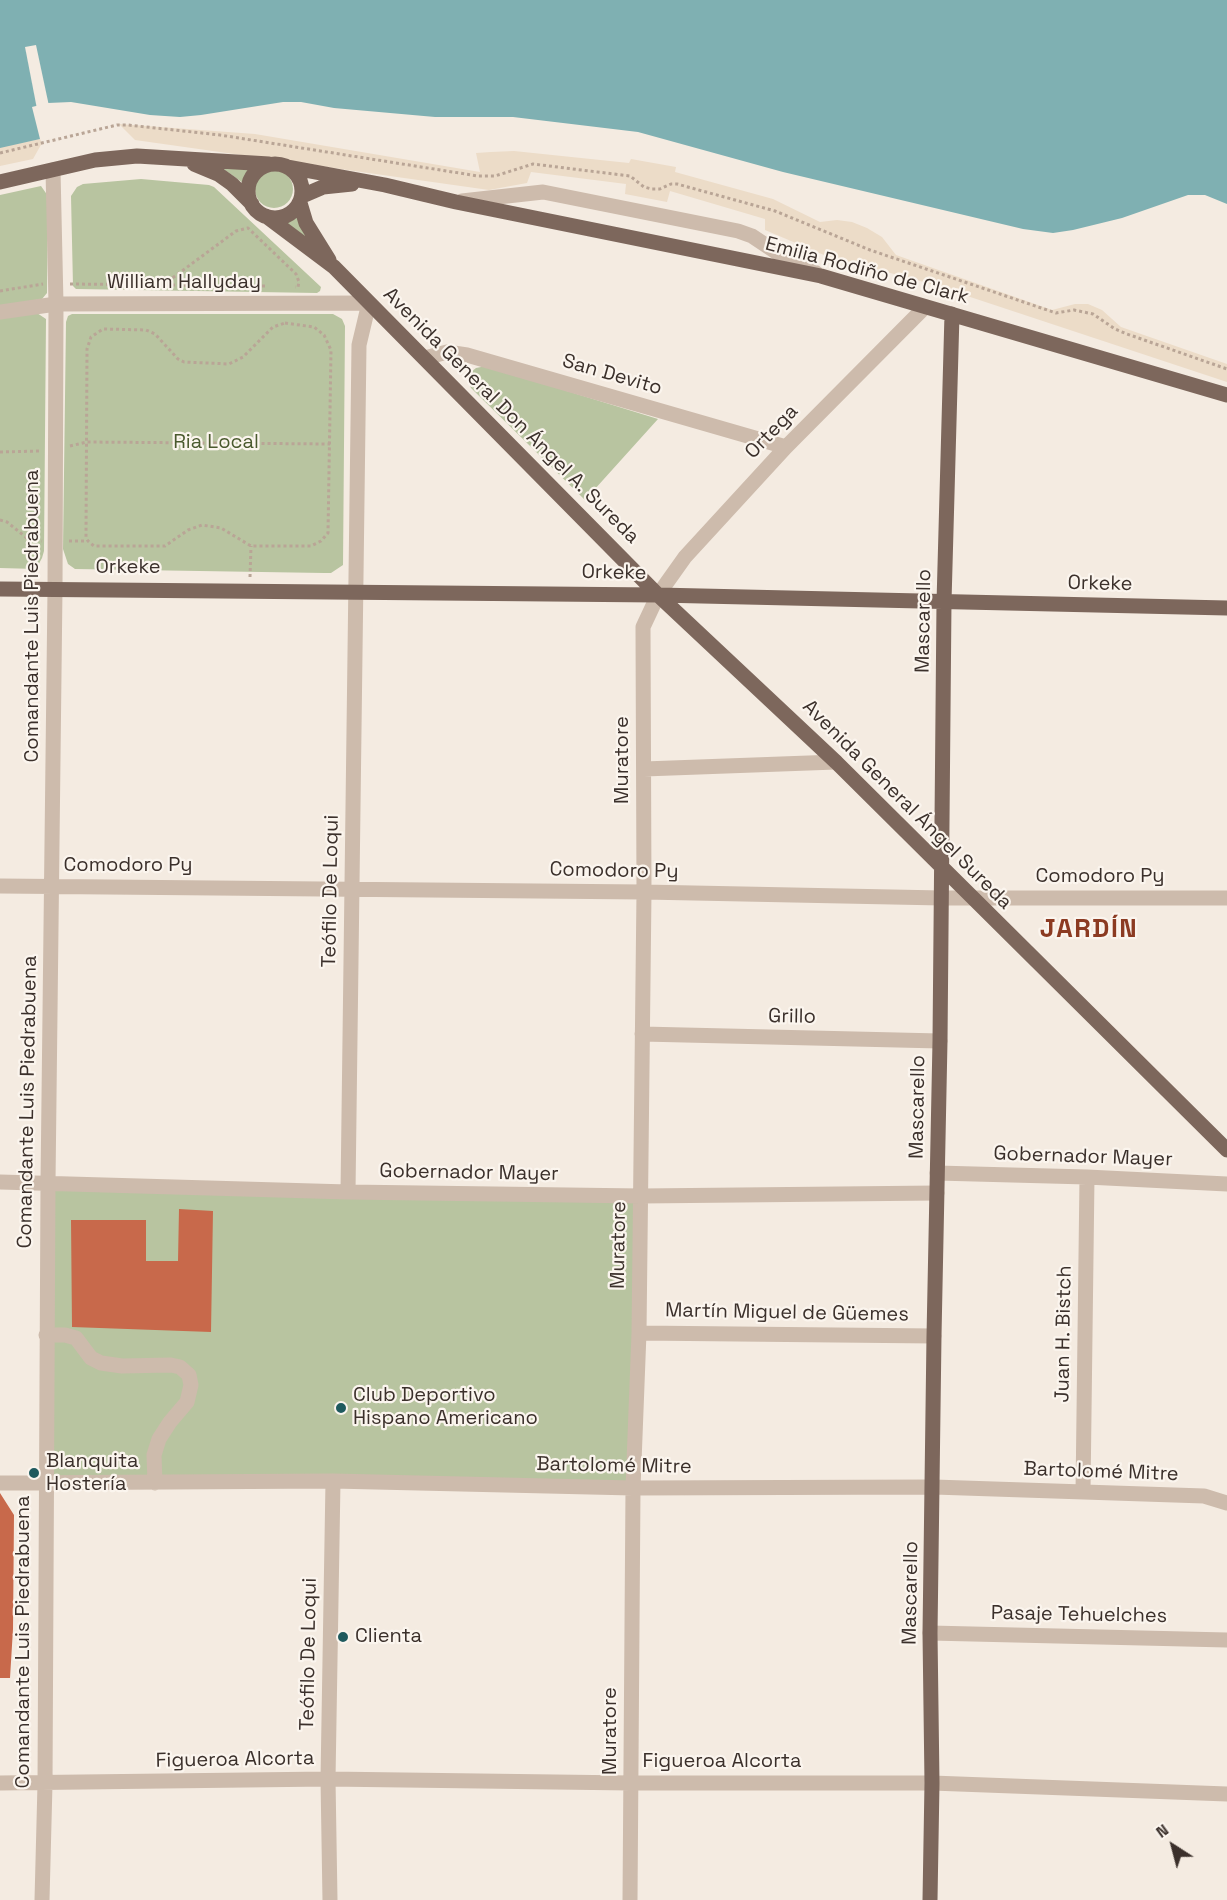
<!DOCTYPE html>
<meta charset="utf-8">
<style>
body{margin:0}
#map{position:relative;width:1227px;height:1900px;overflow:hidden;background:#f4ebe1;font-family:"Space Grotesk",sans-serif}
canvas{display:block}
.north{position:absolute;left:1143px;top:1816px;width:60px;height:60px;-webkit-text-stroke:4px #fbf5ee;paint-order:stroke;rotate:324deg;font-size:16px;font-weight:700;line-height:24px;text-align:center;color:#3b302b}
.north::after{content:'';display:block;margin:auto;width:21px;height:27px;background:#3b302b;clip-path:polygon(50% 0,100% 100%,50% 72%,0 100%)}
</style>
<div id="map">
<canvas width="1227" height="1900"></canvas>
<div class="north">N</div>
</div>
<script>
const c = document.querySelector('canvas').getContext('2d');
c.lineJoin = 'round';
function paint(path, color) {
  c.fillStyle = color;
  c.fill(path, 'evenodd');
}
function toPath(rows) {
  const path = new Path2D();
  for (const r of rows) {
    if (r.length === 3) {
      path.moveTo(r[0] + r[2], r[1]);
      path.arc(r[0], r[1], r[2], 0, 2 * Math.PI);
      continue;
    }
    path.moveTo(r[0], r[1]);
    for (let i = 2; i < r.length; i += 2) path.lineTo(r[i], r[i + 1]);
  }
  return path;
}
function stroke(path, color, width, dash) {
  c.strokeStyle = color;
  c.lineWidth = width;
  c.lineCap = dash ? 'butt' : 'round';
  c.setLineDash(dash || []);
  c.stroke(path);
}
function write(font, color, halo, rows, align = 'center') {
  c.font = font + ' "Space Grotesk",sans-serif';
  c.lineWidth = 4.5;
  c.setLineDash([]);
  c.textBaseline = 'middle';
  c.strokeStyle = halo;
  c.fillStyle = color;
  for (const [text, x, y, turn = 0] of rows) {
    c.save();
    c.translate(x, y);
    c.rotate((+turn || 0) * Math.PI / 180);
    c.textAlign = isNaN(turn) ? turn : align;
    if (halo) c.strokeText(text, 0, 0);
    c.fillText(text, 0, 0);
    c.restore();
  }
}
const green = toPath([
 [215,163,255,167,248,176,246,185],
 [274,189,19],
 [141,179,209,185,214,187,321,287,320,291,317,293,76,289,73,286,71,196,77,187,83,184],
 [41,186,48,196,47,293,42,299,0,306,0,195],
 [296,212,326,262,280,218],
 [37,313,46,319,44,551,42,558,36,569,0,568,0,317],
 [72,314,333,314,342,319,345,326,343,565,331,573,324,573,75,569,68,564,63,549,66,322,68,316],
 [486,366,658,419,585,500,471,388,467,379,470,373,476,368],
 [48,1182,641,1196,633,1488,45,1484]
]);
const plaza = toPath([
 [119,124,255,134,480,172,476,153,491,152,514,151,629,163,631,159,676,167,675,172,773,199,820,222,837,220,852,222,867,228,882,237,896,255,1052,310,1075,304,1088,304,1102,310,1121,327,1227,364,1227,382,931,284,824,255,765,230,765,219,670,191,667,202,625,194,626,184,531,172,527,183,489,190,135,140],
 [40,139,42,143,33,159,0,166,0,147]
]);
const water = toPath([
 [0,0,1227,0,1227,204,1205,195,1188,195,1122,218,1073,230,1053,233,1023,229,783,172,638,132,513,117,435,117,334,108,301,102,283,102,201,115,180,117,150,115,71,102,48,103,32,107,40,139,0,148]
]);
const pier = toPath([
 [36,45,49,106,37,109,25,47]
]);
const building = toPath([
 [179,1209,213,1211,211,1332,72,1327,71,1220,146,1220,146,1261,178,1261],
 [0,1493,14,1515,13,1629,10,1678,0,1678]
]);
const path = toPath([
 [0,153,117,125,128,125,220,135,478,176,495,176,533,164,630,176,644,187,652,189,660,189,671,184,677,184,775,211,870,250,1056,313,1074,310,1093,314,1115,329,1127,334,1227,369],
 [70,284,265,286],
 [163,285,236,231,248,228,296,274,299,282,298,287,295,287],
 [0,291,43,284],
 [285,323,314,327,324,335,331,350,328,533,321,541,311,546,251,546,221,528,202,525,188,530,165,546,94,546,88,541,86,537,87,349,91,337,103,329,146,330,155,334,178,359,184,362,229,364,243,357,273,327,285,323],
 [70,446,87,442,330,444],
 [0,452,40,451],
 [0,520,7,522,28,539,42,541],
 [69,541,88,541],
 [250,577,251,546]
]);
const minor = toPath([
 [462,201,543,192,738,231,752,236,776,252,816,273],
 [0,312,56,304,369,303,359,345,348,1192],
 [425,358,447,352,467,355,786,447],
 [644,769,836,762],
 [0,886,644,892,942,898,1227,898],
 [642,1034,940,1041],
 [937,1173,1087,1177,1227,1184],
 [0,1182,348,1192,641,1196,937,1193],
 [639,1333,934,1336],
 [46,1335,65,1335,76,1338,91,1358,101,1363,122,1366,171,1365,180,1367,189,1375,191,1385,187,1402,170,1422,159,1439,154,1455,155,1483],
 [0,1483,333,1481,633,1488,934,1487,1204,1496,1227,1503],
 [1083,1492,1087,1177],
 [930,1633,1227,1640],
 [0,1783,328,1779,631,1783,932,1783,1227,1794],
 [42,1900,45,1784,48,1182,55,589,56,304,53,170],
 [330,1900,328,1779,333,1481],
 [630,1900,633,1488,639,1333,644,892,643,627,658,595,685,557,786,447,925,307]
]);
const major = toPath([
 [194,164,218,174,232,184,252,204],
 [275,191,27],
 [288,167,385,185,456,202,821,276,1227,395],
 [0,182,95,160,137,156,269,164],
 [302,196,323,187,352,184],
 [300,203,306,223,329,260],
 [266,216,334,267,658,595,836,762,1227,1150],
 [0,589,658,595,1227,608],
 [930,1900,932,1783,930,1633,934,1336,940,1041,944,602,952,314]
]);
const markers = [
 [341,1408,6,"#1f5a5e"],
 [34,1473,6,"#1f5a5e"],
 [343,1637,6,"#1f5a5e"]
];
const streetNames = [
 ["Emilia Rodiño de Clark",867,271,15],
 ["William Hallyday",184,283],
 ["San Devito",612,375,16],
 ["Avenida General Don Ángel A. Sureda",511,416,45],
 ["Ortega",772,432,-46],
 ["Orkeke",128,568],
 ["Orkeke",614,573,1],
 ["Orkeke",1100,584,1],
 ["Comandante Luis Piedrabuena",33,616,-90],
 ["Mascarello",924,621,-89],
 ["Muratore",623,760,-90],
 ["Avenida General Ángel Sureda",907,805,45],
 ["Comodoro Py",128,866],
 ["Comodoro Py",614,871,1],
 ["Comodoro Py",1100,877],
 ["Teófilo De Loqui",331,891,-89],
 ["Grillo",792,1017,1],
 ["Comandante Luis Piedrabuena",28,1102,-89],
 ["Mascarello",918,1107,-89],
 ["Gobernador Mayer",1083,1157,2],
 ["Gobernador Mayer",469,1173,1],
 ["Muratore",619,1245,-89],
 ["Martín Miguel de Güemes",787,1313,1],
 ["Juan H. Bistch",1064,1334,-89],
 ["Bartolomé Mitre",614,1466,1],
 ["Bartolomé Mitre",1101,1472,2],
 ["Mascarello",911,1593,-89],
 ["Pasaje Tehuelches",1079,1615,1],
 ["Comandante Luis Piedrabuena",24,1642,-90],
 ["Teófilo De Loqui",309,1654,-89],
 ["Muratore",611,1731,-90],
 ["Figueroa Alcorta",235,1760,-1],
 ["Figueroa Alcorta",722,1762]
];
const parkNames = [
 ["Ria Local",216,443]
];
const poiNames = [
 ["Club Deportivo",353,1396],
 ["Hispano Americano",353,1419],
 ["Blanquita",46,1462],
 ["Hostería",46,1485],
 ["Clienta",355,1637]
];
const districtNames = [
 ["JARDÍN",1089,930]
];
paint(green, '#b8c4a0');
paint(plaza, '#ecdcc8');
paint(water, '#7fb0b2');
paint(pier, '#f4ebe1');
paint(building, '#c8694b');
stroke(path, '#b9a596', 3, [3, 3]);
stroke(minor, '#cdbbac', 15);
stroke(major, '#7d675c', 15);
for (const [x, y, r, color] of markers) {
  const dot = new Path2D();
  dot.arc(x, y, r, 0, 2 * Math.PI);
  c.fillStyle = color;
  c.fill(dot);
  stroke(dot, '#fbf5ee', 2);
}
write('20px', '#3b302b', '#fbf5ee', streetNames);
write('20px', '#4a5a2e', '#fbf5ee', parkNames);
write('20px', '#3b302b', '#fbf5ee', poiNames, 'left');
c.letterSpacing = '1.5px';
write('bold 26px', '#8c3b22', '#fbf5ee', districtNames);
c.letterSpacing = '0px';
</script>
